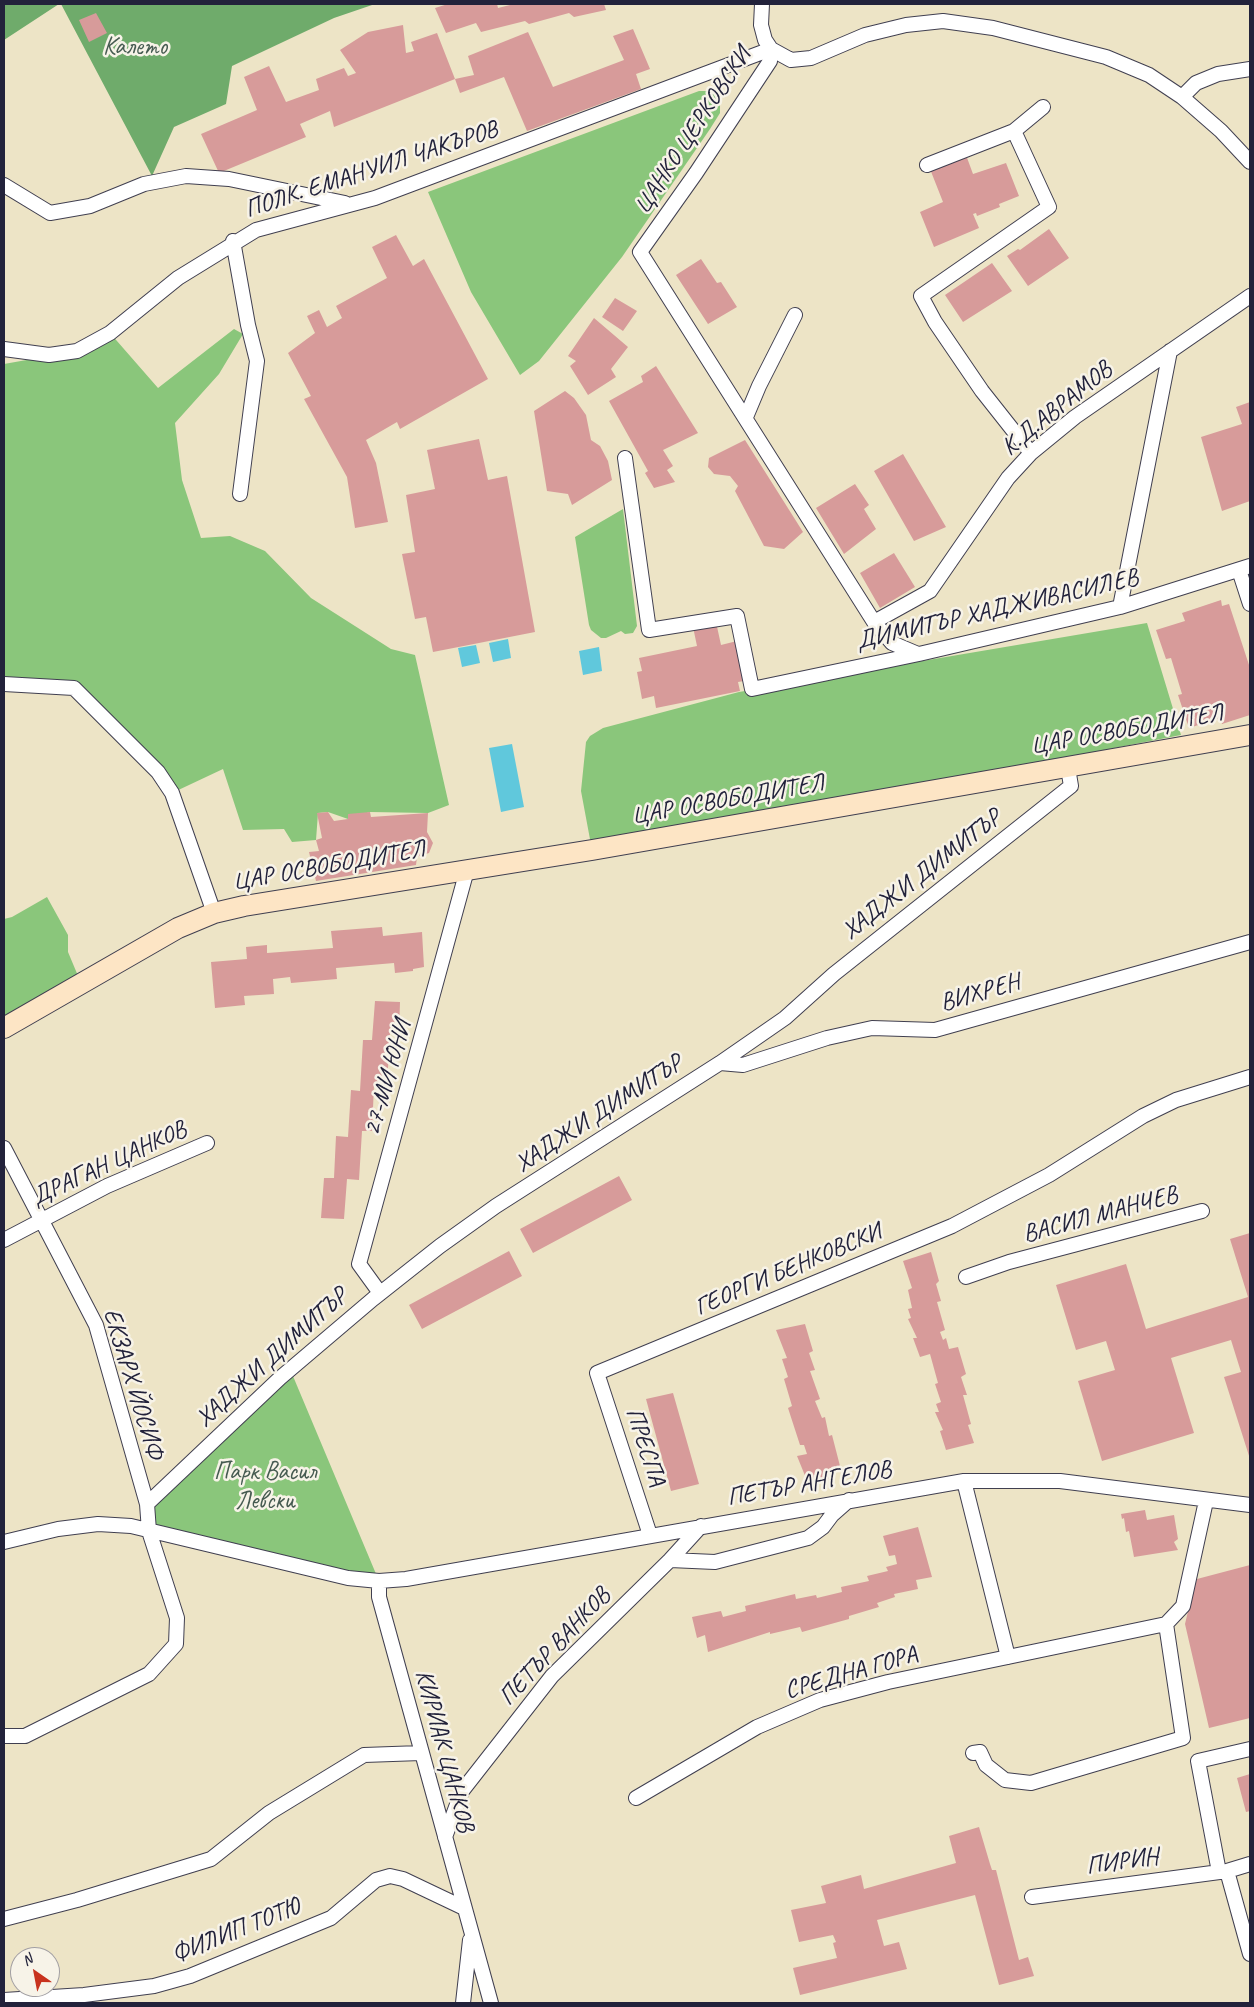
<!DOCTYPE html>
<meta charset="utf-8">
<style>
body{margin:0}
#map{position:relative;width:1254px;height:2007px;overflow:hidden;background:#ede4c6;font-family:Caveat,sans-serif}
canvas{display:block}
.frame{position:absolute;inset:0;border:5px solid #22223b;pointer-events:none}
.north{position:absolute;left:10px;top:1947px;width:50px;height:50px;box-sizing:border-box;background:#f7f3e8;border:1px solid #a29fa3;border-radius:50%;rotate:327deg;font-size:14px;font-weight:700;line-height:20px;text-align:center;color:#22223b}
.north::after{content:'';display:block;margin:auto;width:18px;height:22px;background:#c8321e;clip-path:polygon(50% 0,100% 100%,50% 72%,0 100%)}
</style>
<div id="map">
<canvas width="1254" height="2007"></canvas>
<div class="frame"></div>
<div class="north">N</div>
</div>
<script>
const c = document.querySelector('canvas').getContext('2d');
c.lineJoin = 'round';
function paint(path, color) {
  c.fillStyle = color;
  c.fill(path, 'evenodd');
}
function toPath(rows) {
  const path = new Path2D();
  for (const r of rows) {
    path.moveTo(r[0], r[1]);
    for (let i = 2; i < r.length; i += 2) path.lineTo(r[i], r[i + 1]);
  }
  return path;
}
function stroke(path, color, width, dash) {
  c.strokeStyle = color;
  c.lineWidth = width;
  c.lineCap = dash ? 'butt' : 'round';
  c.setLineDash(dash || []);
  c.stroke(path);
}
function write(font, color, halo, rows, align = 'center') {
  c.font = font + ' Caveat,sans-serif';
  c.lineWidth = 5;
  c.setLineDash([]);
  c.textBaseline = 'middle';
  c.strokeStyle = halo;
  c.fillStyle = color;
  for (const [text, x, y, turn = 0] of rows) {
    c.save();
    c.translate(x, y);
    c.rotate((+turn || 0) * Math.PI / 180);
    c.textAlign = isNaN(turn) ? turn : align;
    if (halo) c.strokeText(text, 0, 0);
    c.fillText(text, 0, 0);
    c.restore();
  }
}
const green = toPath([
 [699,91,715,91,720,95,720,113,710,129,622,257,539,361,520,375,471,292,428,192],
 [234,329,243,334,219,374,175,423,182,480,201,538,230,536,265,551,311,598,391,649,415,655,449,805,428,813,370,812,348,819,328,812,318,813,316,840,292,842,284,829,243,830,223,769,172,793,74,688,4,684,4,364,77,351,110,333,158,388],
 [623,509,637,626,633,633,625,634,621,631,606,638,601,638,591,630,589,625,575,537],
 [1147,623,1181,735,592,850,581,791,586,742,590,736,603,728,739,692],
 [47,897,68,935,68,952,81,983,4,1028,4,919,12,917],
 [290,1369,379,1581,149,1531,147,1504]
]);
const forest = toPath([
 [4,4,59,4,4,40],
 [61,4,375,4,334,18,232,66,226,104,174,127,152,176]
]);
const water = toPath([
 [508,639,511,658,493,662,489,643],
 [476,645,480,663,462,667,458,648],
 [599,647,602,671,583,675,579,651],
 [512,744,524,807,501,812,489,748]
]);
const building = toPath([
 [448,4,497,4,498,8,514,4,604,4,606,10,574,17,569,13,529,24,525,21,481,32,476,23,446,33,435,8],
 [96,13,107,33,89,42,79,20],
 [403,25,406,53,414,51,411,42,437,33,455,79,474,75,468,56,528,32,553,87,624,60,613,36,633,29,650,69,636,74,641,89,527,131,504,77,460,93,455,79,334,127,330,111,300,124,306,137,219,173,201,134,257,110,244,77,269,66,286,102,319,90,316,79,344,68,348,76,356,73,340,50,368,32],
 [966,155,973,174,1006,163,1019,196,999,204,1000,207,977,216,976,213,973,214,979,228,934,247,920,212,943,202,930,169],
 [1049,229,1069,258,1028,286,1007,256,1018,249,1020,250],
 [396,235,413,266,424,259,488,379,400,429,397,422,366,440,376,463,388,522,355,528,347,477,304,399,311,396,288,353,315,333,307,316,319,310,327,327,342,318,336,306,387,278,372,247],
 [701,259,717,283,721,282,737,307,708,324,676,275],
 [992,263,1012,291,963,322,945,295],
 [615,298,637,311,623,331,602,317],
 [594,318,628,347,611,369,616,377,588,395,570,366,576,361,568,356],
 [656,366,698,433,663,450,673,466,667,470,675,482,654,488,645,473,648,471,609,401,643,382,641,376],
 [565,391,574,398,586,415,591,440,600,446,608,461,612,480,572,505,568,494,547,491,534,411],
 [1250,402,1250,501,1222,511,1201,437,1242,424,1236,407],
 [479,439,488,480,507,476,535,632,433,652,426,617,415,619,402,554,415,552,406,495,435,489,427,450],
 [745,440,803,532,784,549,764,546,735,491,738,486,730,476,714,474,708,467,709,458],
 [903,454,946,527,914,541,874,471],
 [855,484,869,505,864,509,876,529,844,554,816,508],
 [894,553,915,587,880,608,860,573],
 [1221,600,1222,606,1229,604,1250,668,1250,715,1222,724,1220,718,1189,728,1178,695,1182,694,1171,658,1166,659,1156,630,1185,621,1182,613],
 [716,622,721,645,737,641,744,681,738,682,740,691,656,708,654,696,642,699,637,672,642,671,639,658,697,646,693,627],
 [328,812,334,821,348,819,348,814,370,812,371,817,428,813,427,832,433,843,429,853,417,857,416,865,316,881,309,852,319,851,316,840,322,838,317,813],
 [382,927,383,936,422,932,424,967,413,969,413,971,395,973,394,963,336,968,337,979,291,983,290,977,273,979,274,994,244,996,245,1005,215,1008,211,962,247,959,246,947,267,945,267,953,333,948,331,931],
 [375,1001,400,1002,399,1033,390,1033,387,1085,374,1085,372,1131,362,1131,359,1180,347,1179,344,1219,321,1218,324,1178,334,1178,336,1136,348,1137,351,1090,360,1091,363,1040,372,1040],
 [619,1176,632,1200,533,1253,520,1229],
 [1250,1233,1250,1459,1224,1377,1241,1372,1231,1340,1171,1358,1194,1433,1102,1461,1078,1381,1115,1370,1106,1341,1076,1350,1056,1285,1126,1264,1146,1329,1248,1297,1230,1239],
 [509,1251,522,1276,422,1329,409,1305],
 [931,1252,939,1281,936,1284,941,1301,937,1302,945,1330,940,1332,943,1340,946,1338,949,1349,958,1347,966,1374,961,1377,967,1395,963,1395,971,1424,968,1425,974,1443,946,1450,940,1431,943,1430,935,1412,939,1412,936,1404,941,1402,935,1384,938,1383,930,1354,920,1357,913,1338,917,1338,908,1319,911,1318,908,1309,912,1308,908,1290,912,1288,903,1261],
 [805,1324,813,1351,809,1353,815,1370,810,1371,820,1399,815,1401,822,1418,825,1417,829,1436,832,1435,840,1466,825,1470,829,1479,808,1483,797,1456,807,1454,804,1445,800,1445,788,1408,792,1406,784,1379,788,1377,782,1359,787,1358,776,1330],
 [673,1393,699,1484,671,1491,646,1399],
 [1145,1510,1147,1520,1174,1515,1178,1539,1174,1542,1178,1550,1134,1557,1129,1531,1126,1532,1124,1518,1122,1519,1121,1514],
 [918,1527,932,1577,916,1580,918,1589,894,1594,895,1597,877,1603,879,1607,849,1616,849,1619,802,1632,800,1627,770,1634,770,1632,708,1652,705,1635,697,1638,692,1617,721,1611,723,1617,746,1611,745,1606,795,1594,796,1599,816,1595,817,1598,842,1592,841,1587,869,1581,867,1576,888,1571,886,1567,897,1564,895,1555,889,1556,883,1536],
 [1250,1565,1250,1718,1209,1728,1185,1624,1190,1603,1197,1579],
 [1250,1774,1250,1811,1246,1812,1237,1778],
 [979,1827,990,1864,992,1870,996,1870,1019,1960,1028,1957,1034,1976,999,1985,975,1895,877,1920,884,1946,899,1942,907,1969,800,1995,793,1968,837,1958,833,1943,836,1942,833,1935,799,1942,791,1910,826,1903,821,1886,861,1875,864,1889,956,1863,949,1836]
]);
const street = toPath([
 [762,4,761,25,765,40,771,49,770,61,696,173,640,252,874,622,892,643,918,654],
 [771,49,791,60,811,58,865,35,906,25,943,21,993,28,1106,57,1149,75,1182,97,1196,83,1218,74,1250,69],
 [1182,97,1221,131,1250,162],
 [1014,131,1049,207,921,296,935,322,982,391,1031,453],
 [927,165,1014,131,1043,107],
 [4,185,50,213,90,206,144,184,186,176,229,179,345,203],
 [233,241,248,325,257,361,240,494],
 [4,349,49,355,77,351,110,333,178,278,256,230,375,198,771,49],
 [746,417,759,386,795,315],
 [625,458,649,630,737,616,752,689,919,654,1120,607,1250,566],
 [1239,570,1250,604],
 [1120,607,1170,351],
 [874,622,930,591,1008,478,1031,453,1075,417,1250,296],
 [4,684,74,688,158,772,172,793,214,913],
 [720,1063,743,1065,827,1038,872,1028,935,1030,1250,942],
 [4,1148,96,1325,147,1504,149,1531,177,1618,176,1644,149,1674,25,1736,4,1736],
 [4,1240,107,1186,207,1143],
 [966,1277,1009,1262,1202,1211],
 [380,1293,359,1264,467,870],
 [964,1481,1008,1657],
 [147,1504,280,1378,373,1299,440,1246,496,1206,720,1063,785,1018,834,974,1071,786,1068,768],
 [650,1535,597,1373,952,1226,1049,1175,1143,1116,1176,1100,1250,1077],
 [4,1542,58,1529,98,1524,131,1526,348,1578,379,1581,406,1579,964,1481,1060,1481,1250,1505],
 [670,1560,715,1562,808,1538,823,1527,832,1515,849,1500],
 [379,1581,379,1597,491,2003],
 [973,1753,980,1752,986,1765,1005,1780,1031,1783,1183,1738,1166,1624],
 [636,1798,757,1727,820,1700,888,1682,1166,1624,1183,1606,1206,1501],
 [445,1837,462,1791,552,1676,670,1560,701,1526],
 [1227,1871,1250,1954],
 [1219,1872,1198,1761,1250,1749],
 [1032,1897,1227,1871,1250,1864],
 [4,1919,77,1900,211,1859,269,1813,364,1755,421,1753],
 [4,2000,84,1995,154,1986,190,1976,331,1918,376,1880,390,1876,403,1879,464,1908],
 [463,2003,470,1940]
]);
const secondary = toPath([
 [4,1028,178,928,214,913,244,906,592,850,1250,735]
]);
const parkNames = [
 ["Калето",135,47],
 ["Парк Васил",265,1472],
 ["Левски",265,1501]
];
const streetNames = [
 ["ЦАНКО ЦЕРКОВСКИ",693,131,-57],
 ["ПОЛК. ЕМАНУИЛ ЧАКЪРОВ",371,170,-18],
 ["К.Д.АВРАМОВ",1057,409,-39],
 ["ДИМИТЪР ХАДЖИВАСИЛЕВ",997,610,-13],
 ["ЦАР ОСВОБОДИТЕЛ",1127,730,-10],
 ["ЦАР ОСВОБОДИТЕЛ",728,800,-10],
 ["ЦАР ОСВОБОДИТЕЛ",329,866,-10],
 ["ХАДЖИ ДИМИТЪР",922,875,-38],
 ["ВИХРЕН",980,993,-16],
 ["27-МИ ЮНИ",388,1078,-74],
 ["ХАДЖИ ДИМИТЪР",599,1114,-33],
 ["ДРАГАН ЦАНКОВ",109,1164,-25],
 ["ВАСИЛ МАНЧЕВ",1100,1215,-15],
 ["ГЕОРГИ БЕНКОВСКИ",788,1270,-23],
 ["ХАДЖИ ДИМИТЪР",272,1358,-42],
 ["ЕКЗАРХ ЙОСИФ",133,1384,73],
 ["ПРЕСПА",645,1447,72],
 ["ПЕТЪР АНГЕЛОВ",809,1484,-10],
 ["ПЕТЪР ВАНКОВ",555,1647,-47],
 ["СРЕДНА ГОРА",851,1673,-16],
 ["КИРИАК ЦАНКОВ",444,1751,75],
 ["ПИРИН",1122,1862,-8],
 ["ФИЛИП ТОТЮ",236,1931,-22]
];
paint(green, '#8ac67b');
paint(forest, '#6fab6b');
paint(water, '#60c8dc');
paint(building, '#d79b9a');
stroke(street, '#403f50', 16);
stroke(secondary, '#403f50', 22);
stroke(street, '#fff', 14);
stroke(secondary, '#fde5c5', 20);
write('25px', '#465b51', '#f7f3e8', parkNames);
write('25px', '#22223b', '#f7f3e8', streetNames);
</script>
